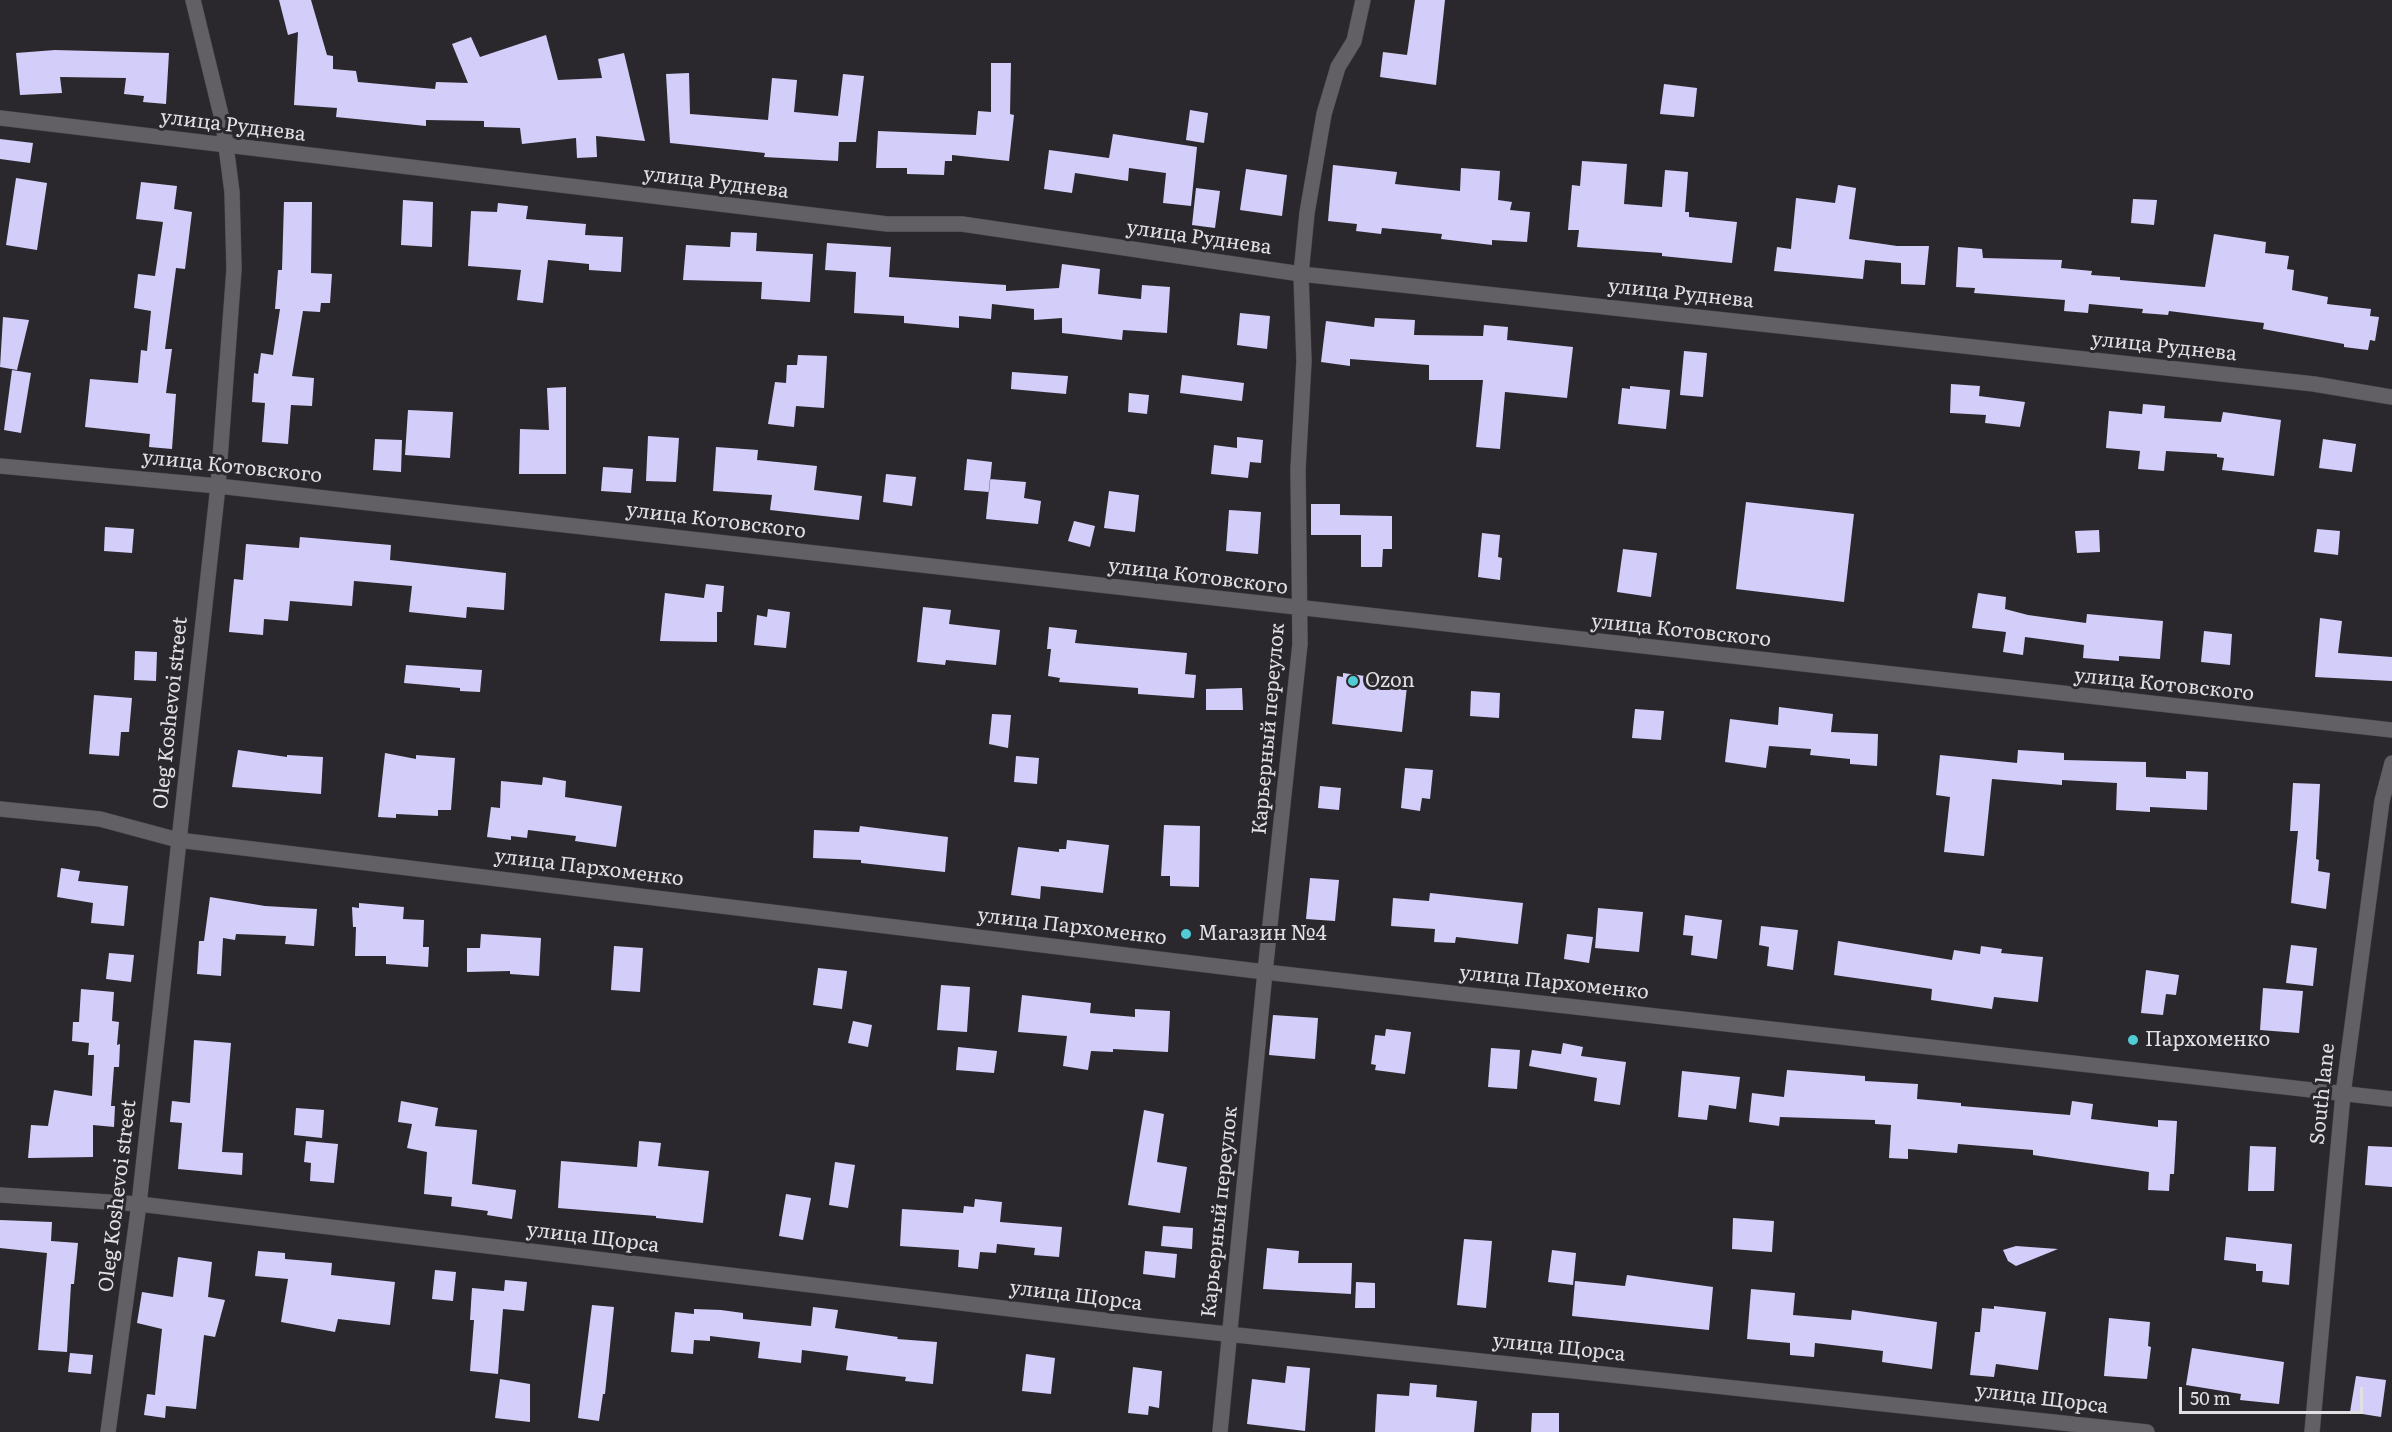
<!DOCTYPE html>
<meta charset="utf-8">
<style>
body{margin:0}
#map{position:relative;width:2392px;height:1432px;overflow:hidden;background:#2b282d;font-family:Literata,serif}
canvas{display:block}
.scale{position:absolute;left:2179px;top:1387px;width:184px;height:27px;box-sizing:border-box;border:3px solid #e1dfe2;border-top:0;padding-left:8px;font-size:18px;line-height:21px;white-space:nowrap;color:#e1dfe2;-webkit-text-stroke:4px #2b282d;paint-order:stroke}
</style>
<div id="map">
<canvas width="2392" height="1432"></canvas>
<div class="scale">50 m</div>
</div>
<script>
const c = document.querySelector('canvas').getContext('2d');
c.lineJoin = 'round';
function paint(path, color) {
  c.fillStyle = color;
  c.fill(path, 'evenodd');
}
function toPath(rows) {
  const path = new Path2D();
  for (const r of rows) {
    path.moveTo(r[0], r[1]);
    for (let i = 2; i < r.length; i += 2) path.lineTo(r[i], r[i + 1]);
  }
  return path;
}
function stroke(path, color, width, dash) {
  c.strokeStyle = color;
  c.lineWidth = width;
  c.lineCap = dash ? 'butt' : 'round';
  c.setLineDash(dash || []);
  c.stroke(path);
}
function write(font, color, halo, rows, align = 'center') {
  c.font = font + ' Literata,serif';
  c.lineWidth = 6;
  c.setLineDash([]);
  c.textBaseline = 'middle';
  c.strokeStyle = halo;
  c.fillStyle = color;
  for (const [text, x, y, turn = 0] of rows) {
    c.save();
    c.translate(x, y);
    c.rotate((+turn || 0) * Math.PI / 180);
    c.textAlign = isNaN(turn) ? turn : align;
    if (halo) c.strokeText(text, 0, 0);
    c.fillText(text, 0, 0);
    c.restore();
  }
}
const building = toPath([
 [279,0,311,0,327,55,333,56,333,69,356,71,358,82,435,89,436,82,468,83,452,44,471,37,480,57,546,35,558,80,602,78,598,59,624,53,645,141,596,136,597,157,577,158,576,138,522,144,520,128,484,127,484,121,426,120,426,126,336,117,337,108,294,105,298,32,288,35],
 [1415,0,1445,0,1436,85,1380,77,1383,52,1407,55],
 [55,50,169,53,166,104,143,102,144,96,124,94,126,78,60,77,62,93,20,95,16,53],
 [991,63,1011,63,1010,114,1014,115,1009,161,952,155,952,161,945,161,944,175,907,174,907,168,876,168,878,131,976,135,978,111,991,112],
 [689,73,690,114,768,120,772,78,797,80,794,112,838,116,843,74,864,76,856,142,839,142,838,161,764,157,765,153,670,143,666,74],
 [1664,84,1697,88,1694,117,1660,114],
 [1190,110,1208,113,1204,143,1186,140],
 [1113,134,1197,147,1191,206,1163,203,1166,173,1129,168,1128,181,1075,173,1072,193,1044,189,1049,150,1109,158],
 [0,139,33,143,30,163,0,159],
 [1582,161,1627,164,1624,204,1662,207,1665,170,1688,172,1685,212,1689,212,1689,217,1737,222,1732,263,1662,256,1662,253,1577,247,1579,230,1568,230,1572,185,1580,186],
 [1333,165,1397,172,1395,184,1460,191,1461,168,1500,171,1498,200,1512,202,1510,210,1530,212,1527,242,1492,240,1492,245,1441,239,1442,234,1382,228,1381,234,1356,231,1357,224,1328,221],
 [1246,169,1287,175,1282,216,1240,210],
 [16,178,47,183,37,250,6,245],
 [141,182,177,186,174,209,192,212,185,269,176,268,165,349,172,349,166,393,176,394,172,449,149,447,150,434,85,427,90,379,138,383,141,350,147,351,151,311,134,308,138,274,155,276,163,222,136,219],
 [1838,185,1856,188,1849,239,1897,246,1929,246,1925,285,1901,284,1901,263,1865,260,1863,279,1774,271,1777,247,1791,249,1796,198,1835,203],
 [1196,188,1220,191,1215,228,1192,225],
 [2133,199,2157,200,2154,225,2131,223],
 [403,200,433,202,432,247,401,245],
 [284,202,312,202,311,273,332,274,330,303,321,303,320,312,303,311,292,376,314,378,312,406,291,405,288,444,262,442,265,403,252,402,254,373,258,374,261,353,273,355,280,309,275,309,278,270,282,270],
 [498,203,528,206,526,219,586,224,585,235,623,237,621,272,589,270,589,264,548,260,543,303,517,300,521,270,468,266,471,211,497,212],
 [731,232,757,233,756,251,813,254,810,302,761,299,762,282,683,280,686,245,730,247],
 [2214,234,2266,242,2265,253,2289,256,2287,269,2294,270,2292,290,2328,297,2327,304,2371,309,2370,316,2379,317,2375,341,2370,340,2368,350,2344,347,2344,344,2263,329,2264,323,2169,311,2168,315,2142,313,2143,309,2089,304,2088,313,2064,311,2065,300,1974,293,1975,288,1956,287,1958,247,1982,249,1983,258,2062,260,2061,268,2092,271,2091,275,2120,277,2120,280,2205,287],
 [827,243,891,247,889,277,1006,285,1006,291,1059,288,1062,264,1100,269,1098,294,1141,299,1142,285,1170,287,1167,333,1123,330,1122,340,1062,333,1062,318,1034,320,1034,309,992,304,991,319,959,316,959,328,904,323,904,316,854,313,856,272,825,270],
 [1240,313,1270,316,1267,349,1237,345],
 [3,317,29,320,17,370,0,367],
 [1375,318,1415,320,1414,335,1483,336,1484,325,1508,327,1507,340,1573,347,1567,398,1505,392,1500,449,1476,447,1483,380,1429,380,1429,365,1350,359,1350,366,1321,362,1326,321,1374,327],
 [1684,351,1707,353,1703,397,1680,395],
 [798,355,827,356,824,408,796,406,794,427,768,424,775,382,786,383,787,365,797,365],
 [12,370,31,373,21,433,4,430],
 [1012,372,1068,376,1066,394,1011,389],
 [1182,375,1244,383,1242,401,1180,393],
 [1951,384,1980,386,1979,396,2025,402,2020,427,1985,423,1986,415,1950,413],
 [1630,386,1670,390,1666,429,1618,424,1622,388,1630,389],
 [566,387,566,474,519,474,520,429,549,430,547,388],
 [1129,393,1149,395,1147,414,1128,412],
 [2143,404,2165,406,2164,418,2221,422,2223,412,2281,420,2274,476,2222,470,2224,458,2217,457,2217,454,2166,451,2164,471,2138,469,2140,451,2106,448,2109,411,2142,414],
 [408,410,453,412,450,458,405,455],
 [648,436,679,438,676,482,646,481],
 [1237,437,1263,440,1261,463,1250,462,1248,478,1211,474,1214,445,1237,448],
 [375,439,402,440,401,472,373,470],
 [2323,439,2356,444,2352,472,2319,468],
 [716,447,758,450,757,460,817,466,814,490,862,496,859,520,770,510,772,495,713,491],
 [967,459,992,462,989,492,964,490],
 [603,467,633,469,631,493,601,491],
 [886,474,916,477,912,506,883,502],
 [990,479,1026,482,1024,498,1041,501,1038,524,986,519],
 [1109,491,1139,495,1135,532,1104,528],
 [1746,502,1854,514,1844,602,1736,589],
 [1311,504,1340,504,1340,515,1392,516,1392,549,1383,549,1382,567,1361,567,1361,535,1311,535],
 [1229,510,1261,512,1258,554,1226,551],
 [1074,521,1095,526,1090,547,1068,541],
 [105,527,134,529,132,553,104,551],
 [2317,529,2340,531,2338,555,2314,552],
 [2099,530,2100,552,2077,553,2075,531],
 [1482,533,1500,535,1498,557,1502,558,1500,580,1478,577],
 [300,537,391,545,390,560,506,573,504,610,467,607,466,618,409,612,412,586,354,581,352,606,290,601,288,621,264,619,263,635,229,632,234,579,243,580,246,544,299,548],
 [1623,549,1657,553,1651,597,1617,592],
 [706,584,724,586,722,612,717,612,717,642,660,641,665,593,704,598],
 [1978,593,2006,597,2005,609,2028,615,2086,623,2087,614,2163,621,2160,659,2119,656,2119,661,2083,658,2084,645,2025,637,2023,655,2003,652,2006,632,1972,628],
 [923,607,951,610,949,624,1000,630,996,665,946,660,945,665,917,662],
 [768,609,790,612,786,648,754,645,757,615,767,617],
 [2320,618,2342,621,2338,653,2392,657,2392,681,2315,677],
 [1049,627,1077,630,1075,643,1187,653,1185,674,1196,675,1194,698,1138,694,1138,688,1059,682,1060,678,1048,676,1051,649,1047,649],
 [2204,631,2232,634,2230,665,2201,662],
 [135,651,157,652,156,681,134,680],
 [406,665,482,670,480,692,460,691,460,688,404,683],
 [1343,673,1365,676,1365,681,1407,686,1402,732,1332,724,1337,676,1343,677],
 [1242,688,1243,710,1206,710,1206,689],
 [1471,691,1500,693,1499,718,1470,716],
 [94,695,132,698,129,732,121,732,119,756,89,754],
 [1779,707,1833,714,1831,732,1878,734,1877,766,1850,764,1850,759,1810,755,1811,749,1769,746,1766,768,1725,762,1730,719,1778,725],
 [1635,709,1664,711,1661,740,1632,738],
 [992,714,1011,715,1008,748,989,744],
 [238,750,287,757,287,755,323,757,321,794,232,787],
 [2018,750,2064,753,2064,760,2146,762,2146,777,2186,779,2186,771,2208,772,2207,810,2150,807,2150,812,2116,810,2117,783,2062,780,2062,785,1992,779,1984,856,1944,852,1950,797,1936,795,1940,755,2017,763],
 [385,753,416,759,416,755,455,758,451,810,438,810,438,816,396,814,396,818,378,817],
 [1016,756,1039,758,1037,784,1014,782],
 [1405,768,1433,770,1430,799,1422,798,1420,811,1401,808],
 [543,777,566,781,565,797,622,806,616,847,575,841,576,836,528,830,527,838,511,836,511,840,487,837,491,807,500,808,501,781,542,785],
 [2293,783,2320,784,2316,859,2319,860,2318,871,2330,873,2326,909,2291,903,2298,831,2290,831],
 [1320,786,1341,788,1339,810,1318,808],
 [1164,825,1200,826,1199,887,1170,886,1170,876,1161,876],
 [860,826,948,837,945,872,861,863,861,860,813,858,814,830,859,832],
 [1067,840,1109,845,1103,893,1041,886,1040,899,1011,895,1018,847,1059,852,1059,849,1066,849],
 [61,868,80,871,78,881,128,886,124,926,91,923,93,903,57,897],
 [1310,878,1339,880,1335,921,1306,919],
 [1430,893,1523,903,1518,944,1456,937,1455,943,1434,942,1435,929,1391,926,1393,898,1429,901],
 [210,897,265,906,317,909,314,946,285,944,286,936,236,934,235,940,223,938,221,976,197,974,199,941,204,941],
 [359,903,404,907,403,919,424,920,423,947,429,947,428,967,386,964,386,956,355,956,356,927,353,927,352,907,359,908],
 [1598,908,1643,912,1639,952,1595,948],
 [1685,915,1722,920,1717,959,1691,955,1693,936,1683,935],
 [1761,926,1798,930,1793,970,1767,966,1769,947,1759,945],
 [481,934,541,938,539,976,510,974,510,971,467,972,467,948,480,948],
 [1567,934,1593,937,1589,963,1564,959],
 [1838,941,1952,960,1954,950,1980,954,1981,946,2002,949,2001,953,2043,957,2038,1002,1994,997,1992,1009,1931,1000,1932,989,1834,975],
 [2291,945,2317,948,2313,986,2286,983],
 [614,946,643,948,640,992,611,990],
 [109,953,134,955,131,982,106,979],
 [818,968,847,971,842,1009,813,1005],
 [2146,970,2179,975,2176,995,2166,994,2163,1015,2141,1013],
 [941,985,970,987,967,1032,937,1030],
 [2263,988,2303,991,2299,1033,2260,1030],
 [81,989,114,992,112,1021,119,1022,117,1045,120,1044,119,1067,114,1067,111,1106,115,1106,114,1127,93,1125,93,1157,28,1158,31,1125,48,1126,54,1090,92,1096,94,1055,88,1055,89,1043,72,1041,73,1022,79,1022],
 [1022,995,1091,1003,1090,1013,1135,1017,1135,1009,1170,1011,1168,1052,1113,1049,1113,1052,1091,1051,1088,1070,1063,1066,1067,1036,1018,1032],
 [1273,1015,1318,1018,1315,1059,1269,1055],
 [853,1021,872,1025,868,1047,848,1043],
 [1386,1029,1411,1032,1405,1074,1375,1070,1376,1065,1371,1064,1375,1035,1385,1036],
 [194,1040,231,1043,222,1152,243,1153,242,1175,178,1169,182,1123,170,1122,172,1101,190,1103],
 [1563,1043,1583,1047,1581,1056,1626,1062,1620,1105,1594,1101,1597,1078,1529,1066,1532,1050,1561,1054],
 [958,1047,997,1051,994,1073,956,1070],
 [1491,1048,1520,1050,1517,1089,1488,1087],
 [1787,1070,1865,1076,1865,1081,1918,1084,1917,1099,1961,1103,1961,1106,2070,1115,2072,1101,2093,1104,2091,1119,2158,1127,2158,1120,2177,1121,2174,1174,2170,1174,2169,1191,2148,1190,2149,1172,2033,1155,2033,1150,1958,1144,1957,1153,1908,1149,1908,1159,1889,1158,1891,1125,1875,1124,1875,1120,1780,1117,1779,1126,1749,1122,1752,1093,1784,1097],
 [1682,1071,1740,1077,1736,1109,1709,1105,1707,1120,1678,1117],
 [401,1101,438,1108,435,1126,477,1130,472,1184,516,1190,512,1219,487,1215,488,1211,451,1206,452,1197,424,1194,427,1152,407,1148,412,1124,398,1122],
 [296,1108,324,1110,322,1138,294,1135],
 [1144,1110,1164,1114,1157,1162,1187,1167,1180,1213,1128,1205],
 [306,1141,338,1144,334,1183,310,1181,311,1163,304,1162],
 [639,1141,661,1143,658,1166,709,1171,703,1223,656,1218,656,1216,558,1208,561,1161,637,1167],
 [2250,1146,2276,1147,2274,1191,2248,1191],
 [2368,1146,2392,1147,2392,1187,2365,1185],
 [835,1162,855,1165,848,1208,829,1205],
 [786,1194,811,1198,803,1240,779,1236],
 [975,1199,1002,1202,1000,1222,1062,1227,1059,1257,1034,1255,1035,1248,997,1244,996,1253,980,1252,978,1269,958,1267,959,1250,900,1246,902,1209,963,1213,964,1206,974,1207],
 [1733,1218,1774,1221,1772,1252,1732,1249],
 [0,1220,52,1222,51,1241,78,1243,74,1284,71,1284,67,1352,38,1350,47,1253,0,1248],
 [1163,1226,1193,1228,1192,1249,1161,1246],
 [2226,1237,2292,1244,2289,1285,2262,1282,2263,1271,2256,1271,2256,1264,2224,1260],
 [1464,1239,1492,1241,1486,1308,1457,1305],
 [2016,1246,2058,1249,2016,1266,2008,1261,2003,1250],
 [1267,1248,1299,1251,1298,1263,1352,1263,1351,1294,1263,1289],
 [1552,1250,1576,1253,1573,1285,1548,1282],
 [258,1251,285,1253,285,1259,332,1263,331,1275,395,1282,390,1325,338,1319,335,1332,281,1322,288,1279,255,1276],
 [1145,1251,1177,1254,1175,1278,1143,1274],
 [178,1257,212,1262,208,1297,225,1300,215,1337,204,1335,196,1409,166,1406,165,1418,144,1415,147,1394,155,1395,162,1329,137,1323,142,1292,173,1297],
 [435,1270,456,1272,453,1301,432,1299],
 [1627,1275,1713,1287,1709,1330,1572,1316,1575,1281,1625,1286],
 [505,1280,527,1282,524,1311,503,1309,498,1374,470,1371,474,1320,470,1320,472,1288,504,1291],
 [1356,1282,1375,1283,1375,1308,1355,1308],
 [1751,1289,1795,1293,1793,1315,1851,1320,1852,1310,1937,1322,1932,1369,1882,1362,1883,1351,1815,1343,1814,1357,1790,1355,1790,1343,1747,1339],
 [592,1305,614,1307,605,1394,603,1394,599,1421,578,1418],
 [1994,1306,2046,1312,2038,1370,1996,1364,1994,1377,1970,1375,1975,1332,1980,1332,1982,1308,1994,1309],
 [813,1307,838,1310,835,1328,898,1337,897,1339,937,1342,933,1384,905,1381,906,1377,846,1370,848,1356,802,1350,801,1363,758,1358,760,1342,710,1336,710,1341,694,1340,693,1354,671,1352,675,1312,694,1314,694,1309,721,1310,743,1313,743,1319,811,1326],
 [2109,1318,2150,1322,2148,1346,2151,1347,2147,1379,2104,1376],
 [2192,1348,2284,1362,2279,1404,2240,1400,2241,1394,2186,1385],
 [70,1353,93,1355,91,1374,68,1372],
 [1026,1354,1055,1358,1051,1394,1022,1391],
 [1287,1366,1310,1368,1305,1431,1247,1424,1252,1379,1285,1383],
 [1133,1367,1162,1371,1159,1408,1149,1406,1148,1415,1128,1413],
 [2356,1376,2386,1380,2381,1417,2350,1412],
 [500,1379,530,1384,530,1422,495,1418],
 [1410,1383,1437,1385,1436,1397,1477,1401,1474,1432,1375,1432,1377,1394,1409,1396],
 [1532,1413,1559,1413,1559,1432,1531,1432]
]);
const minor = toPath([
 [0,118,887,224,962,224,1301,274,2314,384,2392,397],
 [0,466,218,486,2392,730],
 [0,809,100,819,178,840,1265,972,2392,1099],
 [0,1195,139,1204,1152,1326,2147,1432],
 [1220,1432,1265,972,1300,644,1298,469,1304,361,1301,274,1307,213,1324,114,1338,67,1354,41,1363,0],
 [2312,1432,2343,1094,2382,801,2392,763]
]);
const tertiary = toPath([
 [108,1432,139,1204,218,486,234,269,232,192,223,123,193,0]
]);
const markers = [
 [1353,681,6,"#51ccd5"],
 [1186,934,6,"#51ccd5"],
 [2133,1040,6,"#51ccd5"]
];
const streetNames = [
 ["улица Руднева",233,126,7],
 ["улица Руднева",716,183,7],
 ["улица Руднева",1199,238,8],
 ["улица Руднева",1681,294,6],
 ["улица Руднева",2164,347,6],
 ["улица Котовского",232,467,6],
 ["улица Котовского",716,521,7],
 ["улица Котовского",1198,577,7],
 ["улица Котовского",1681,631,6],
 ["улица Котовского",2164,685,6],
 ["Oleg Koshevoi street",171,713,-84],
 ["Карьерный переулок",1269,729,-85],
 ["улица Пархоменко",589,868,7],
 ["улица Пархоменко",1072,927,7],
 ["улица Пархоменко",1554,983,6],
 ["South lane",2323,1094,-84],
 ["Oleg Koshevoi street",118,1196,-83],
 ["Карьерный переулок",1220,1212,-84],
 ["улица Щорса",593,1238,7],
 ["улица Щорса",1076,1296,7],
 ["улица Щорса",1559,1348,6],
 ["улица Щорса",2042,1399,7]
];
const poiNames = [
 ["Ozon",1365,681],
 ["Магазин №4",1198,934],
 ["Пархоменко",2145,1040]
];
paint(building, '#d3cef9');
stroke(minor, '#49474a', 16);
stroke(tertiary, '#49474a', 16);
stroke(minor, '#636065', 15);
stroke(tertiary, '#636065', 15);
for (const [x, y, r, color] of markers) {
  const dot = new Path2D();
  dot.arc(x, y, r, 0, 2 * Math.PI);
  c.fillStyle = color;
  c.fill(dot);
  stroke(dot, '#2b282d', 2);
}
write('20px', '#e1dfe2', '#2b282d', streetNames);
write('20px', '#e1dfe2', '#2b282d', poiNames, 'left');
</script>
